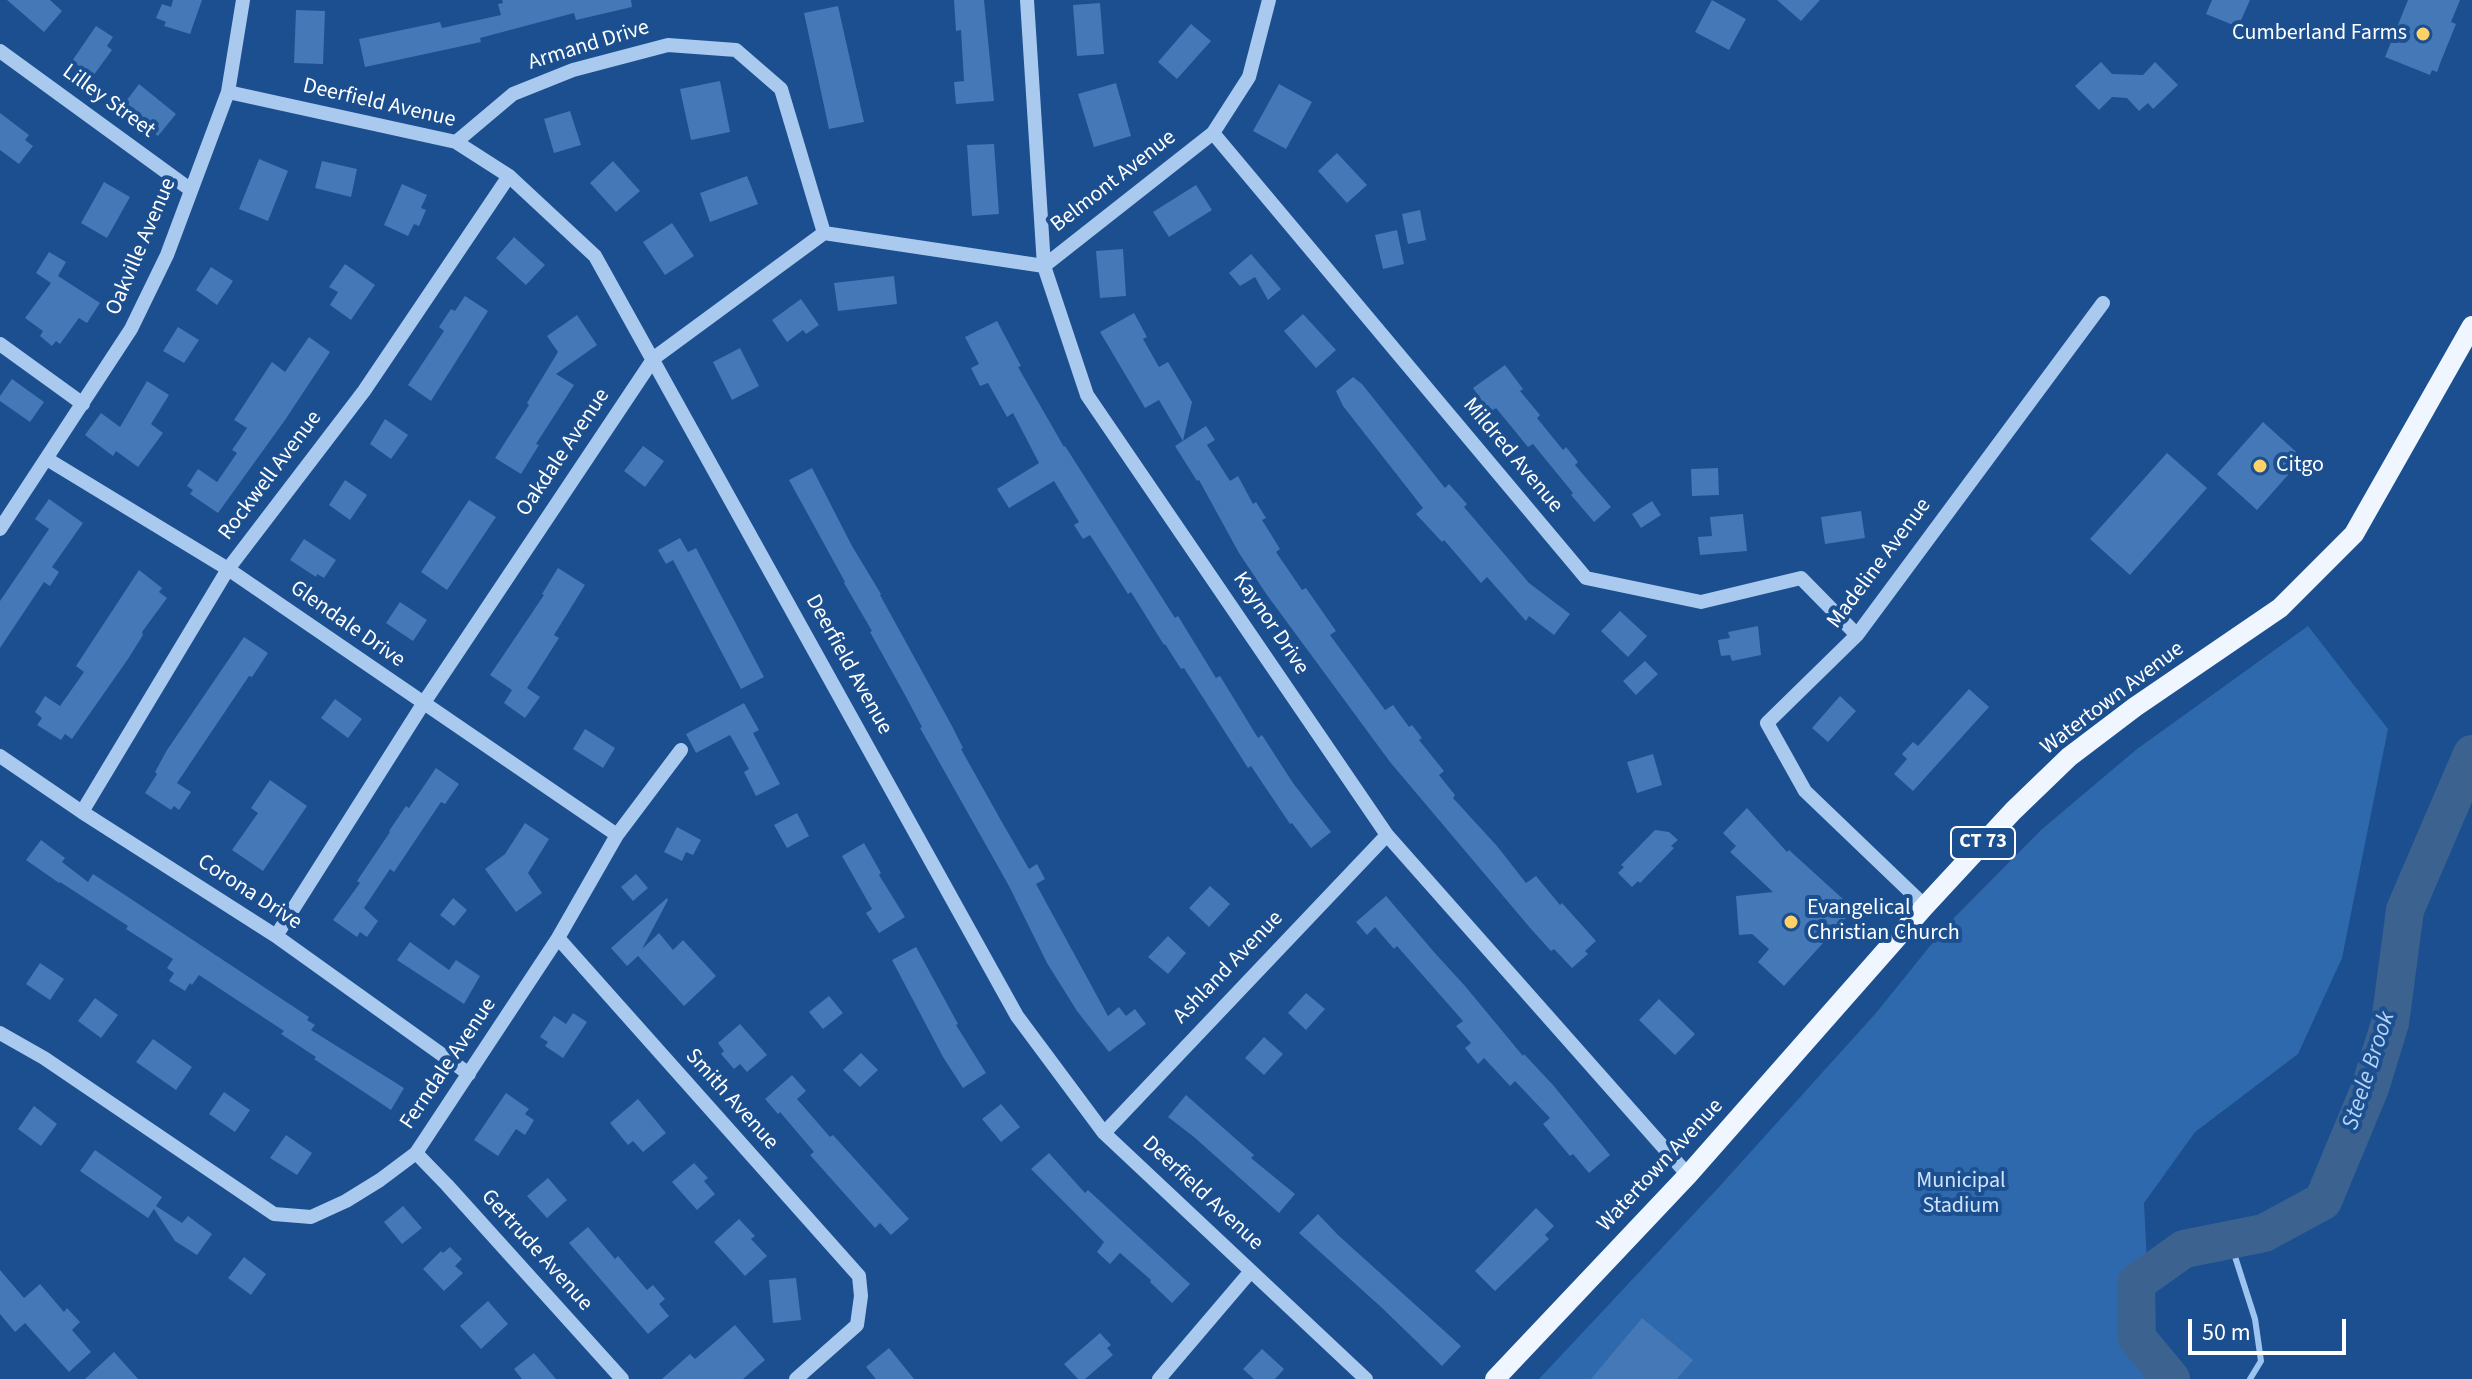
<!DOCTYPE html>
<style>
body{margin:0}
#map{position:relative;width:2472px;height:1379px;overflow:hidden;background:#1b4f8f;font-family:"Source Sans 3",sans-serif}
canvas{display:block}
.scale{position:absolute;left:2188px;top:1319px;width:158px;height:36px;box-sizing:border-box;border:4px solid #fff;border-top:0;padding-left:10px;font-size:24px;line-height:28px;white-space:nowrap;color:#fff;-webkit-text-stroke:6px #1b4f8f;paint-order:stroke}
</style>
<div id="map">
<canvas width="2472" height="1379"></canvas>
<div class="scale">50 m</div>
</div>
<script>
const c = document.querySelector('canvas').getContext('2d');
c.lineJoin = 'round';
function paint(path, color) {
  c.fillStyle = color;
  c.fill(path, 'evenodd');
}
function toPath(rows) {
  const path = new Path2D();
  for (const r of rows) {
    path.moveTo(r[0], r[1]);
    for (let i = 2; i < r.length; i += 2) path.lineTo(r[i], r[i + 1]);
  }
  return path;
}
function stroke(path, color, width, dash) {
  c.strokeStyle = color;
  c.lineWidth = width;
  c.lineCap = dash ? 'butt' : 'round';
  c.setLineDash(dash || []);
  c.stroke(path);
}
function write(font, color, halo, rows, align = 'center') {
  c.font = font + ' "Source Sans 3",sans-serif';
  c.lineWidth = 8;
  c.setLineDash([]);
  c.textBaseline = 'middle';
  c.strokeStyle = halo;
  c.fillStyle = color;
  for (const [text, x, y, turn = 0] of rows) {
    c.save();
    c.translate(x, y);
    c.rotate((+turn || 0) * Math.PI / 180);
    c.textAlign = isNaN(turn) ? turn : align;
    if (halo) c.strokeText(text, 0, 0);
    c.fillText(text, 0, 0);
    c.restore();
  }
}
const green = toPath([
 [2308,626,2388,729,2342,958,2298,1054,2195,1132,2144,1203,2153,1379,1539,1379,1719,1187,1876,1013,1947,925,2041,830,2137,749]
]);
const stream = toPath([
 [2230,1241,2255,1319,2261,1361,2250,1379]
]);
const river = toPath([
 [2171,1379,2137,1338,2136,1283,2184,1249,2264,1233,2323,1201,2370,1088,2390,1023,2405,910,2472,754]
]);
const building = toPath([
 [7,0,50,0,62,11,44,32],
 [173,0,202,0,190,34,164,26,166,22,156,18,162,4,171,7],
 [502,0,631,0,632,7,576,20,574,13,480,38,481,42,365,67,359,39,440,22,442,28,501,15,498,4,503,3],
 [954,0,984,0,994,101,956,104,954,82,964,81,961,30,956,31],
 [1712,0,1746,19,1729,50,1695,32],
 [1777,0,1820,0,1801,21],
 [2212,0,2250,0,2238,27,2206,14],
 [2408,0,2460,0,2451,22,2456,24,2441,61,2437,72,2432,70,2430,75,2385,57],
 [1100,3,1104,54,1077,56,1073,5],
 [838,6,864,122,829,129,804,13],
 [296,10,325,11,323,64,294,63],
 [1191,24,1211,41,1177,79,1158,62],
 [96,26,113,37,107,46,112,50,93,76,72,61],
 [2101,62,2112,74,2143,75,2155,62,2178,85,2153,109,2148,103,2139,111,2127,98,2112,97,2099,110,2075,86],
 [720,81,730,132,691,140,680,89],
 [1116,83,1131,136,1094,147,1078,94],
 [139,84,176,114,158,136,121,108],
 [1279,84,1312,102,1286,149,1253,131],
 [570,111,581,145,554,153,544,119],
 [0,113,29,135,25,140,33,146,19,164,0,150],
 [994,144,999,214,972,216,967,145],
 [1337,153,1367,185,1347,203,1318,171],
 [259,159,288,171,268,221,239,209],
 [322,161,357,169,351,197,315,188],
 [613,161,640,191,616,212,590,183],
 [747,176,758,204,710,222,700,193],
 [104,182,130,197,107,238,81,223],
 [402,184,427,195,421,208,426,210,419,226,414,224,408,236,384,225],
 [1196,185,1212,210,1169,237,1153,212],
 [1420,210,1426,240,1408,244,1402,214],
 [672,223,694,256,665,275,643,242],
 [1397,230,1404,264,1383,269,1375,235],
 [514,237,545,265,526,285,496,258],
 [1123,249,1126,296,1100,298,1096,251],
 [49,252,66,262,58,276,100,303,87,323,79,318,60,344,56,341,52,346,40,336,43,331,25,318,51,283,36,273],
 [1251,254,1281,289,1268,300,1255,277,1240,286,1229,273],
 [345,264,375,285,351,320,330,305,338,292,329,287],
 [211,267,233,281,217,305,196,290],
 [894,276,897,304,838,311,834,283],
 [465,296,488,311,431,401,408,385,444,331,439,327,451,309,455,311],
 [801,299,819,325,806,334,803,330,787,342,772,320],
 [1134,313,1147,337,1143,339,1159,367,1168,362,1192,402,1183,441,1159,400,1145,408,1100,332],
 [1303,314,1336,350,1316,368,1284,331],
 [577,315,597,345,556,374,574,385,536,444,539,445,521,474,495,458,529,405,527,403,558,352,547,336],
 [997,321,1021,366,1018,367,1064,447,1065,446,1175,618,1178,616,1216,678,1220,676,1258,738,1262,735,1293,783,1331,832,1311,848,1292,823,1290,824,1251,766,1248,768,1184,668,1181,669,1165,644,1164,645,1131,592,1128,594,1090,535,1083,539,1074,525,1079,522,1054,481,1009,508,997,489,1039,463,1013,413,1007,417,988,383,980,386,971,368,979,364,965,337],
 [178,327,199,340,184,363,163,351],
 [309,337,330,352,285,420,218,513,190,494,193,490,187,486,198,469,217,482,237,453,232,450,247,428,234,420,272,362,285,372],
 [740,348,759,386,732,400,713,362],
 [1505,365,1523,389,1520,391,1540,415,1537,418,1563,450,1566,447,1578,462,1575,465,1611,507,1594,522,1571,495,1573,493,1533,444,1528,447,1496,408,1490,412,1473,388],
 [1353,377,1362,384,1445,488,1449,484,1467,504,1464,507,1529,583,1570,614,1554,635,1529,616,1526,621,1487,577,1481,583,1444,540,1442,542,1416,514,1423,508,1343,406,1336,391],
 [12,379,44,402,30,422,0,401,0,396],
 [147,381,169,395,151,424,163,433,138,467,116,451,113,456,85,435,101,413,120,427],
 [385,419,408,435,391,459,370,444],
 [2263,422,2303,458,2257,510,2217,474],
 [1206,426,1215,440,1207,445,1230,481,1238,476,1253,504,1256,502,1266,518,1262,520,1280,549,1276,552,1302,590,1306,588,1336,631,1330,635,1385,710,1393,705,1409,727,1412,725,1422,738,1419,740,1444,771,1439,775,1455,795,1453,798,1497,846,1526,883,1536,876,1560,905,1562,903,1596,941,1585,951,1588,954,1572,968,1554,949,1551,951,1531,929,1390,762,1267,595,1239,553,1199,480,1197,481,1175,446],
 [643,446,664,461,645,487,624,471],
 [2167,453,2207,488,2130,575,2090,539],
 [812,468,852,546,881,594,880,595,952,726,963,748,961,749,1003,824,1029,869,1037,864,1045,879,1036,884,1108,1016,1119,1007,1126,1016,1135,1009,1146,1024,1109,1052,1077,1011,1047,963,1009,886,920,728,922,727,905,695,870,632,872,631,844,583,845,582,789,480],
 [1718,468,1719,495,1692,496,1691,469],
 [345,480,367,495,350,520,329,505],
 [49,499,83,523,52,567,59,572,50,586,44,582,0,648,0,601,49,529,35,519],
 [469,500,496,517,447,590,421,572],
 [1652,501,1661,515,1641,528,1632,514],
 [1861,511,1865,538,1825,544,1821,517],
 [1743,514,1747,551,1700,555,1698,537,1712,536,1710,517],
 [680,538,688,552,696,548,764,677,741,689,673,560,666,564,658,550],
 [304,539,336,560,324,578,317,574,316,577,290,560],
 [558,568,585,585,554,635,559,638,527,688,540,697,525,718,504,703,512,690,490,675,544,595,542,594],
 [139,570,162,588,159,592,167,598,142,632,143,635,128,659,72,739,65,734,61,740,37,725,42,718,35,712,45,696,60,706,84,672,76,666],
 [400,602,427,620,413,641,386,623],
 [1620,611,1647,636,1628,657,1601,631],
 [1758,626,1761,655,1732,661,1730,655,1721,656,1718,640,1730,638,1728,632],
 [244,637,268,653,252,677,249,676,177,783,191,792,179,810,174,806,171,810,145,793,157,774,155,772,167,750],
 [1645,661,1658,674,1636,695,1623,681],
 [1969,689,1989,707,1913,791,1894,774,1907,759,1902,754,1913,742,1918,746],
 [1840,696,1856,711,1828,742,1812,728],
 [335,699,362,719,348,738,321,718],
 [744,703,759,730,753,733,780,784,756,796,744,772,749,769,730,735,696,753,686,734],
 [585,729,615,748,603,768,573,749],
 [1653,754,1662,785,1637,793,1627,762],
 [436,768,459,784,445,804,441,802,394,872,390,869,364,908,378,921,367,937,360,932,357,937,333,920,360,883,357,881,390,832,389,831,406,806,409,808],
 [270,780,307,806,263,871,232,850,258,813,251,808],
 [1747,808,1787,852,1789,850,1854,909,1784,986,1758,962,1769,949,1752,934,1739,935,1736,896,1773,892,1730,852,1736,846,1723,833],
 [797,813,809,836,787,848,774,825],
 [525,823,549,839,528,873,542,893,516,912,485,869,505,854],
 [677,827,701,840,693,855,686,852,682,861,664,852],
 [1655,830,1669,832,1678,840,1671,846,1674,848,1640,883,1638,881,1632,887,1618,873,1624,867,1621,865],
 [41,840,65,858,62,862,88,882,93,874,125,895,309,1017,307,1020,315,1025,311,1030,404,1088,391,1110,314,1059,316,1057,281,1034,284,1031,199,975,192,985,190,983,185,991,169,981,174,973,167,968,173,959,126,929,128,926,60,882,59,883,26,860],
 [864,843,881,873,879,875,905,917,879,933,866,913,872,909,842,856],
 [636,874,648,888,633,901,621,887],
 [1210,886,1230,904,1209,927,1189,908],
 [1386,896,1434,952,1465,986,1523,1056,1524,1054,1553,1085,1610,1155,1589,1173,1573,1154,1570,1156,1543,1124,1550,1118,1515,1081,1510,1086,1484,1058,1478,1064,1465,1048,1471,1043,1456,1026,1463,1021,1397,946,1394,949,1375,927,1367,935,1356,922],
 [453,898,467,910,454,926,440,915],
 [667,898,668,900,642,949,659,933,673,950,683,940,716,976,684,1006,638,956,627,966,611,948],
 [1168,936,1186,953,1168,974,1148,957],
 [410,942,449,970,456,960,480,976,464,1004,397,960],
 [916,947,958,1024,956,1025,986,1073,963,1088,943,1057,892,960],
 [40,963,64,979,50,1000,26,984],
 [1306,993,1325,1009,1306,1030,1288,1013],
 [829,996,843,1013,823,1029,809,1012],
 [95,998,118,1015,101,1038,78,1021],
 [1659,999,1695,1034,1675,1055,1639,1020],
 [573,1013,587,1022,563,1058,545,1046,548,1042,540,1037,554,1016,566,1024],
 [740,1024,767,1055,747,1072,740,1064,734,1069,721,1054,724,1051,718,1043],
 [1264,1037,1283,1054,1264,1075,1245,1058],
 [153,1039,192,1067,176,1090,136,1062],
 [861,1053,878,1070,860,1087,843,1070],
 [792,1075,806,1091,797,1099,830,1137,833,1135,909,1219,891,1235,880,1223,875,1228,810,1155,814,1152,780,1112,778,1114,765,1099],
 [224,1092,250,1110,235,1132,209,1114],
 [506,1093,529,1109,525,1114,534,1120,525,1135,516,1129,498,1156,474,1140],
 [1186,1095,1254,1155,1251,1158,1295,1194,1279,1213,1194,1137,1168,1117],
 [638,1099,666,1133,643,1152,633,1141,628,1145,610,1123],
 [1001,1104,1020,1127,1001,1142,982,1119],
 [34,1106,57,1124,41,1146,18,1129],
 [286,1135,312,1153,297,1175,270,1158],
 [95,1150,162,1197,156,1206,182,1223,188,1216,212,1234,197,1255,175,1241,154,1209,148,1218,80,1171],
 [1049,1153,1085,1193,1088,1190,1190,1284,1172,1303,1150,1282,1151,1280,1120,1253,1110,1264,1097,1252,1104,1242,1031,1169],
 [694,1163,708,1178,704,1181,715,1194,697,1210,672,1182],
 [548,1178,567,1200,547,1218,527,1196],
 [403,1206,422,1228,402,1244,384,1222],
 [1536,1208,1554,1226,1545,1235,1549,1239,1495,1291,1475,1271],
 [1318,1214,1338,1235,1461,1346,1442,1366,1381,1307,1299,1233],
 [739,1219,755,1236,751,1239,767,1256,745,1276,714,1242],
 [588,1227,615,1259,618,1256,647,1290,653,1285,665,1299,659,1304,669,1316,648,1334,569,1243],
 [450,1247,462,1259,455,1266,463,1273,444,1291,423,1269,441,1251,443,1253],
 [244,1257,266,1274,251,1295,228,1278],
 [0,1270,24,1298,40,1284,64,1312,67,1308,80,1322,72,1330,91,1352,69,1372,25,1323,15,1332,0,1314],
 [796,1278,801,1320,773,1323,769,1280],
 [488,1301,508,1324,481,1349,460,1326],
 [1642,1318,1693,1360,1677,1379,1591,1379],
 [735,1325,765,1360,743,1379,662,1379,690,1354,695,1359],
 [1100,1333,1111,1345,1107,1348,1113,1355,1085,1379,1078,1379,1064,1364],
 [889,1348,914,1379,876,1379,866,1367],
 [1262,1349,1284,1369,1275,1379,1254,1379,1243,1369],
 [114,1352,138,1379,85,1379],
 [534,1353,556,1379,522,1379,514,1369]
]);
const minor = toPath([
 [1027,0,1044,266,1087,395,1387,835,1688,1175],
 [0,51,191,190],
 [228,92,456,142,509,176,595,256,1017,1016,1104,1133,1366,1379],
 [1213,133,1586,578,1701,602,1801,578,1857,635],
 [456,142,513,94,573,70,668,45,736,50,781,89,824,233],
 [0,344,83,404],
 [47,459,228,569,617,835],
 [0,529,131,329,167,255,228,92,243,0],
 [0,756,82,812,276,936,469,1074],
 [82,812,228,569,364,391,509,176],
 [1925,906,1805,791,1767,723,1857,635,2103,303],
 [276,936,423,704,654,358,824,233,1044,266,1213,133,1249,77,1269,0],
 [558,938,859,1276,861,1296,857,1325,796,1379],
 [0,1033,44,1058,274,1214,311,1217,346,1201,380,1180,416,1153,558,938,617,835,681,750],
 [1104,1133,1387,835],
 [416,1153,447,1185,622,1379],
 [1159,1379,1251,1271]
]);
const major = toPath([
 [1495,1379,1688,1175,1925,906,2013,811,2069,757,2135,707,2280,608,2354,534,2472,326]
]);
const markers = [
 [2423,34,8,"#ffd166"],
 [2260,466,8,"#ffd166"],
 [1791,922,8,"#ffd166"]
];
const shields = [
 [1983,843,64]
];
const shieldNames = [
 ["CT 73",1983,843]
];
const poiNames = [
 ["Cumberland Farms",2407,34,"right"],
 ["Citgo",2276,466],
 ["Evangelical",1807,909],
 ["Christian Church",1807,934]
];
const streetNames = [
 ["Armand Drive",589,46,-17],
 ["Lilley Street",108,102,36],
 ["Deerfield Avenue",379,104,13],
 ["Belmont Avenue",1114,182,-38],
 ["Oakville Avenue",142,247,-67],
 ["Oakdale Avenue",564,453,-56],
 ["Mildred Avenue",1512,456,50],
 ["Rockwell Avenue",271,476,-53],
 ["Madeline Avenue",1880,564,-53],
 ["Kaynor Drive",1270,624,56],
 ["Glendale Drive",347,625,35],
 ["Deerfield Avenue",848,665,61],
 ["Watertown Avenue",2113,699,-37],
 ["Corona Drive",249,893,33],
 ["Ashland Avenue",1229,968,-46],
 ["Ferndale Avenue",449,1064,-56],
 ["Smith Avenue",731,1100,48],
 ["Watertown Avenue",1661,1166,-47],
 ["Deerfield Avenue",1202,1194,43],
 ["Gertrude Avenue",536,1251,48]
];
const parkNames = [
 ["Municipal",1961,1182],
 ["Stadium",1961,1207]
];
const waterNames = [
 ["Steele Brook",2370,1071,-72]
];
paint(green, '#2e69ad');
stroke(stream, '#9cc4f0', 6);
stroke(river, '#3c6290', 38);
paint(building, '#4478b7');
stroke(minor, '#a9c9ee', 14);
stroke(major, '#f0f6ff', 20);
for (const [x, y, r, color] of markers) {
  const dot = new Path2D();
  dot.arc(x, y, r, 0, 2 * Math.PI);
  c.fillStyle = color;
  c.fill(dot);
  stroke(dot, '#1b4f8f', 3);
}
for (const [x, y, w] of shields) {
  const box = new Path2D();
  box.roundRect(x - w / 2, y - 16, w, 32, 6);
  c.fillStyle = '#1b4f8f';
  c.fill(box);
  stroke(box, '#fff', 2);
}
write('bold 20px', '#fff', null, shieldNames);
write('22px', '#fff', '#1b4f8f', poiNames, 'left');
write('22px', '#fff', '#1b4f8f', streetNames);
write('22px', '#cfe3fa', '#1b4f8f', parkNames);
write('italic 24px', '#b5d3f5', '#1b4f8f', waterNames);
</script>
